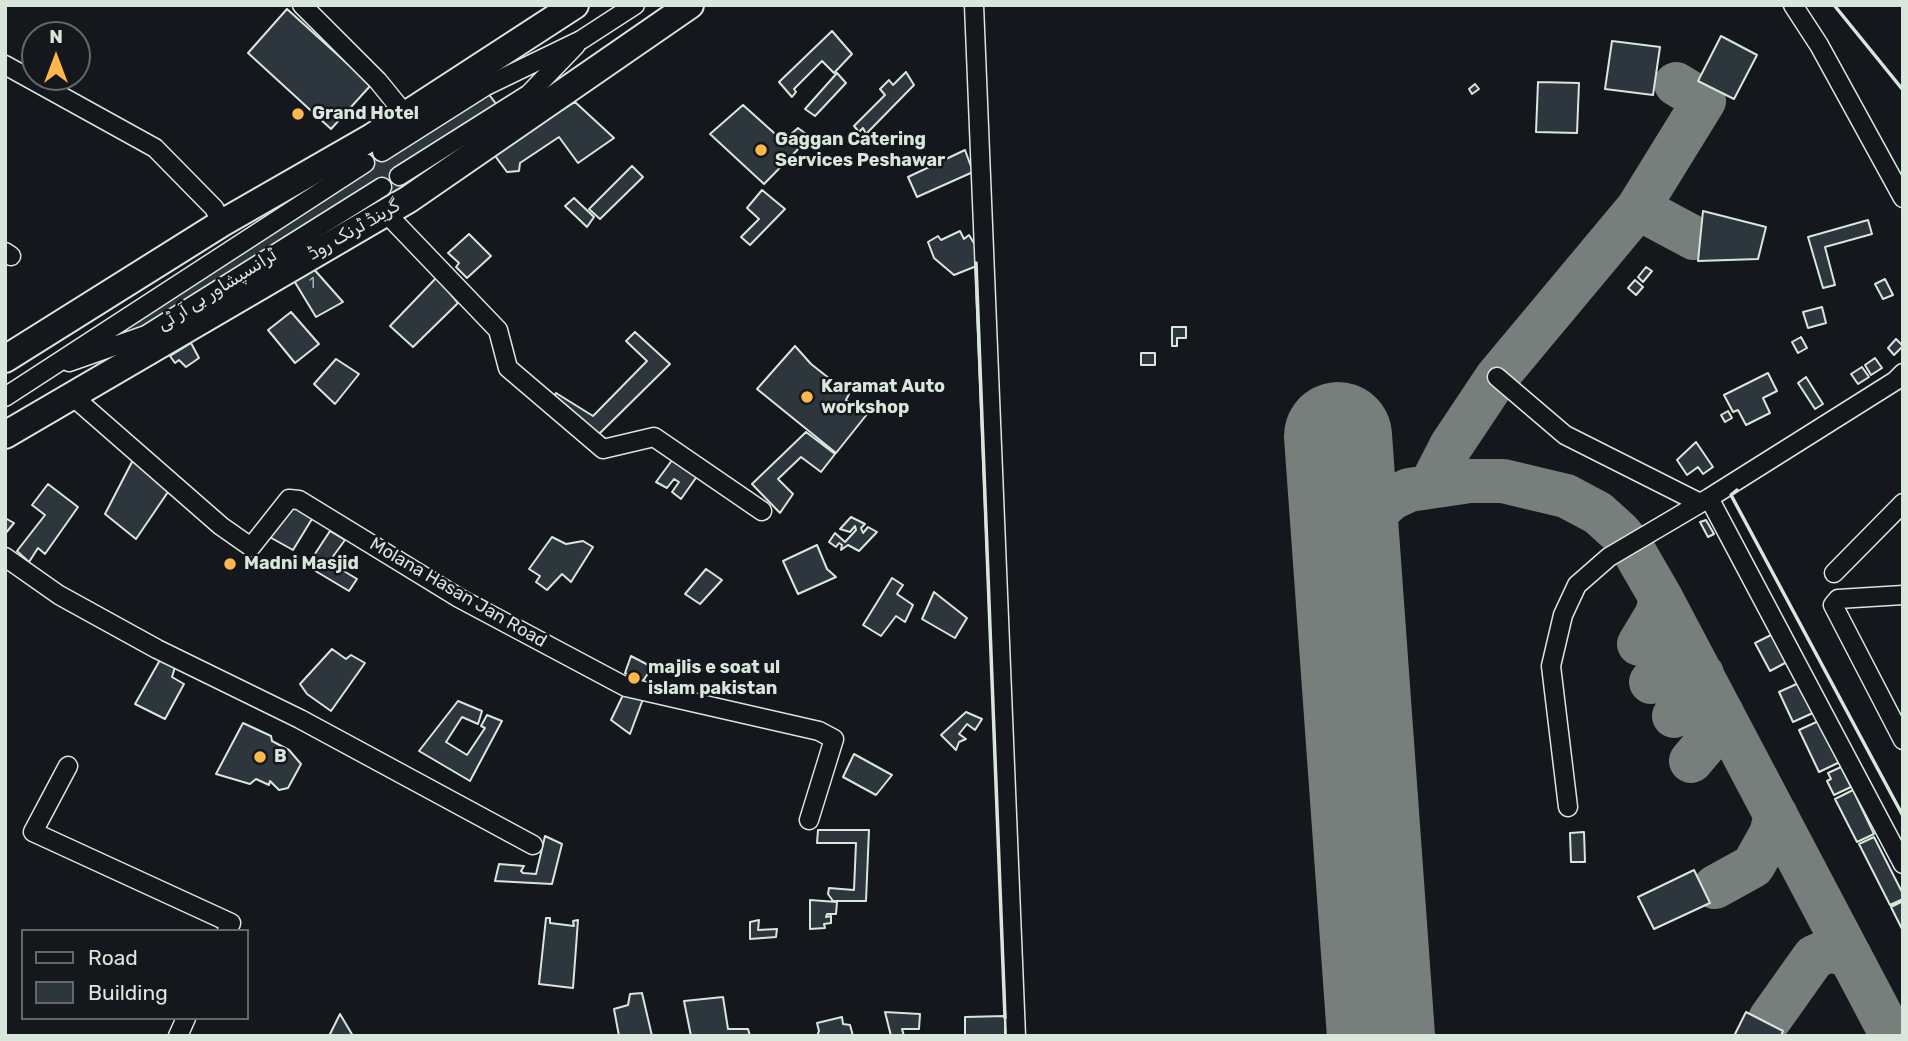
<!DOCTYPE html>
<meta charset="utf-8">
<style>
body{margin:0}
#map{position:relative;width:1908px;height:1041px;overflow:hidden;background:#14181c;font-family:Rubik,sans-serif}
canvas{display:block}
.frame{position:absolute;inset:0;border:7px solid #d8e6dc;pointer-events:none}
.legend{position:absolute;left:21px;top:929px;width:228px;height:91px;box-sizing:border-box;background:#14181c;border:2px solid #626a69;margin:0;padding:9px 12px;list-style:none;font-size:21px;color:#d8e6dc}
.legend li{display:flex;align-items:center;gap:14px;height:35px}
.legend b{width:35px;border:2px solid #626a69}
.north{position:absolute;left:21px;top:21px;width:70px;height:70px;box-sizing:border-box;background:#14181c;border:2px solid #626a69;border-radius:50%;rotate:0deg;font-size:19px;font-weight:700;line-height:28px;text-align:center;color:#d8e6dc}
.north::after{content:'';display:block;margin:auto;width:24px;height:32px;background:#ffb74d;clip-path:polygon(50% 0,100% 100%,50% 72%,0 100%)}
</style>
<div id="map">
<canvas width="1908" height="1041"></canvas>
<div class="frame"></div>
<ul class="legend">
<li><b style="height:9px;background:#14181c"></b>Road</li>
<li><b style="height:19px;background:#2c363c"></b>Building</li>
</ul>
<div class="north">N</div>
</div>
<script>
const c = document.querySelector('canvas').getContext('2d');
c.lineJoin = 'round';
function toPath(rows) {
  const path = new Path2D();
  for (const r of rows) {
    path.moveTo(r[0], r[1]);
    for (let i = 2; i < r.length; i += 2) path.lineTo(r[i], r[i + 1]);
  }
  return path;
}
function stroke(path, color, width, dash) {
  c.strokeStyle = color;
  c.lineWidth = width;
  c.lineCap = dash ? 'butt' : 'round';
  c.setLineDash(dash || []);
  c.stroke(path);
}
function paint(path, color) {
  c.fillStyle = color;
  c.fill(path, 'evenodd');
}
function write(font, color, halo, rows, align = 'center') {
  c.font = font + ' Rubik,Cairo,sans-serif';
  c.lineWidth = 5;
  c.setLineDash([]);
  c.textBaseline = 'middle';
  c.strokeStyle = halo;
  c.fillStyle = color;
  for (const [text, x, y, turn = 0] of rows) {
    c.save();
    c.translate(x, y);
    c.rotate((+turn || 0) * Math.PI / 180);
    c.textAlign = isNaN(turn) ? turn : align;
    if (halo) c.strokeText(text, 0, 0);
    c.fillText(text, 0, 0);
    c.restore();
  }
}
const taxiway = toPath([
 [1638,208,1694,238],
 [1431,485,1451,446,1497,377,1638,208,1704,101,1676,84],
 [1347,553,1356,530,1392,498,1409,490,1470,481,1503,481,1566,496,1598,513,1619,532,1631,546,1661,598,1892,1036],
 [1639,644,1657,614,1661,598],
 [1651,682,1677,649,1680,634],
 [1674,716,1702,674],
 [1691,761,1718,729,1722,713],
 [1715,887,1753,866,1771,834,1776,815],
 [1770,1019,1814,957,1830,950,1850,956]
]);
const runway = toPath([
 [1338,436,1381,1036]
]);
const building = toPath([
 [287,9,371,85,331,129,248,53,287,9],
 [832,31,852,54,834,73,822,61,794,89,796,92,792,97,779,82,832,31],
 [1721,36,1757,55,1734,99,1698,81,1721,36],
 [1612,41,1660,47,1653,95,1605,89,1612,41],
 [906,72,914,85,866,134,863,128,859,132,854,126,885,95,880,89,889,80,893,85,906,72],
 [837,73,846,83,815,116,805,109,837,73],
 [1538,82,1579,83,1577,133,1536,132,1538,82],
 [1475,84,1479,89,1472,94,1469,89,1475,84],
 [487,92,497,105,396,173,409,199,395,205,380,182,141,332,138,328,107,344,104,340,369,169,349,138,487,92],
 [575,102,614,138,578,163,559,137,520,163,519,171,507,172,493,153,575,102],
 [743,105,783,141,798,128,810,137,764,184,710,134,743,105],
 [965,150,973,172,917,197,908,177,965,150],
 [632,166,643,177,600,219,589,209,632,166],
 [762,190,785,209,750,245,741,237,759,219,747,208,762,190],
 [574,198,594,217,587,227,565,206,574,198],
 [1703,211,1766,227,1758,259,1698,261,1703,211],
 [1868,220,1872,234,1825,247,1835,285,1823,288,1808,237,1868,220],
 [960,231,964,239,969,235,980,253,979,265,954,275,934,258,928,242,938,236,941,240,960,231],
 [469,234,491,256,467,278,456,267,459,263,448,253,469,234],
 [312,267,343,302,316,317,293,279,312,267],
 [1646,267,1652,271,1643,282,1638,277,1646,267],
 [437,277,458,303,413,347,390,326,437,277],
 [1885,279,1893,295,1883,299,1875,284,1885,279],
 [1635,280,1643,287,1636,295,1628,288,1635,280],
 [1822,307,1826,323,1808,328,1803,312,1822,307],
 [291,312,319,344,295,363,268,330,291,312],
 [1172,327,1186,327,1186,338,1177,338,1177,346,1172,346,1172,327],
 [635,332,670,364,596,437,548,406,556,393,593,416,647,361,626,341,635,332],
 [1801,337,1807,348,1798,353,1792,342,1801,337],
 [1896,339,1903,346,1894,355,1888,348,1896,339],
 [191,343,199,358,186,367,179,360,175,363,170,356,191,343],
 [795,346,811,364,849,394,846,400,868,413,836,453,757,389,795,346],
 [1141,353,1155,353,1155,365,1141,365,1141,353],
 [1875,358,1882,368,1871,375,1865,365,1875,358],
 [336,359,359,374,335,404,314,384,336,359],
 [1862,367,1869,377,1858,384,1851,374,1862,367],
 [1768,373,1777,391,1763,398,1770,413,1746,425,1738,410,1733,412,1724,395,1768,373],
 [1806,377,1823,404,1815,409,1798,383,1806,377],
 [1728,411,1732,418,1725,422,1721,415,1728,411],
 [806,432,835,454,821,472,801,457,778,479,793,494,780,513,752,484,806,432],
 [1696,442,1713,467,1703,474,1698,467,1687,475,1677,460,1696,442],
 [681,448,705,465,681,499,672,492,679,482,674,479,667,488,656,482,681,448],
 [134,458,170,489,136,539,105,514,134,458],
 [48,484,78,507,45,554,38,548,29,562,17,551,45,515,32,505,48,484],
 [294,507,315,514,293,550,266,535,294,507],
 [851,517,865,524,861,528,863,533,868,527,877,532,859,551,848,545,841,550,842,545,839,543,836,547,829,542,835,533,845,542,856,530,855,526,850,532,840,529,851,517],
 [5,518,14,523,5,534,5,518],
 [1706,520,1714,534,1708,537,1700,522,1706,520],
 [330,531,345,540,329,562,357,579,349,591,307,566,330,531],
 [552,537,566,544,583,541,593,547,571,582,562,574,547,590,536,582,540,576,529,569,552,537],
 [817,545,827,569,836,577,798,594,783,561,817,545],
 [706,569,722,580,700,604,685,594,706,569],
 [892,578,903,585,897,594,913,605,905,622,896,616,881,636,863,625,892,578],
 [934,592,967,618,955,638,922,619,934,592],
 [1773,634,1787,662,1770,671,1755,643,1773,634],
 [332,649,346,659,351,655,365,663,331,711,307,694,300,684,332,649],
 [631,656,652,667,643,681,625,673,631,656],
 [160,660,175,667,172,677,184,684,165,719,135,704,160,660],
 [1801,682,1815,712,1793,722,1779,692,1801,682],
 [624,693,643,699,630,734,611,720,624,693],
 [458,701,482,711,478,724,462,717,446,742,467,755,485,728,481,726,487,715,502,721,470,781,419,751,458,701],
 [966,712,982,719,975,730,967,724,959,734,966,739,959,742,956,750,941,735,966,712],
 [1823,719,1842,761,1819,772,1799,730,1823,719],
 [243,723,271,736,272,741,289,750,301,764,288,788,279,790,270,781,269,785,256,779,250,784,216,774,243,723],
 [854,754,892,775,876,795,843,777,854,754],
 [1841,767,1851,787,1834,795,1827,781,1831,779,1828,773,1841,767],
 [1853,790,1874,834,1857,842,1835,799,1853,790],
 [818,830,869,830,866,901,833,901,828,894,829,888,854,890,856,843,817,843,818,830],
 [1584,832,1585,862,1571,862,1570,833,1584,832],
 [545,836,562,844,552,884,495,881,499,864,524,866,521,871,523,873,536,874,545,836],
 [1874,837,1903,894,1903,899,1890,905,1859,844,1874,837],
 [1694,870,1710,903,1654,929,1638,897,1694,870],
 [810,900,837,902,836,914,827,914,826,917,831,916,831,923,824,924,825,928,810,929,810,900],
 [1903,901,1903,931,1891,907,1903,901],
 [546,918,550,918,550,923,574,926,573,921,578,920,573,988,539,984,546,918],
 [759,920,758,930,777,929,776,937,750,939,750,922,759,920],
 [642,993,652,1036,619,1036,614,1009,628,1005,630,994,642,993],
 [723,997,728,1029,748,1029,750,1036,691,1036,684,1001,723,997],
 [885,1012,920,1014,919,1029,902,1029,904,1036,891,1036,885,1012],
 [1746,1012,1783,1031,1781,1036,1734,1036,1746,1012],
 [340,1014,353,1036,329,1036,340,1014],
 [1005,1016,1005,1036,965,1036,965,1017,1005,1016],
 [842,1017,843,1024,850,1025,853,1036,817,1036,819,1031,817,1023,842,1017]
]);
const minor = toPath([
 [302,5,378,81,404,113],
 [974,5,1016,1036],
 [1793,5,1819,45,1903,198],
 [5,65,155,148,214,208,222,223],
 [382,152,486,86,581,40,635,5],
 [399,176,529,94,576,45],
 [385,212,498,330,508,368,603,449,654,437,762,511],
 [5,252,11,256],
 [69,362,146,335,382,187],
 [1497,377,1565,435,1700,503],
 [70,394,221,526,251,547,289,499,299,500,459,598,626,687,819,731,834,739,809,820],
 [5,397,365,163],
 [1709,498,1903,864],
 [5,557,59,595,157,649,300,719,533,845],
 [1834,573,1903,503],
 [1903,595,1838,599,1833,605,1903,740],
 [68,766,33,832,231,923,227,931],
 [1568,807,1551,666,1563,615,1577,585,1609,557,1709,498,1895,381,1903,373],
 [178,1036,186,1018]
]);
const highway = toPath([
 [5,359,222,223,372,137,575,5],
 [5,435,409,199,690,5]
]);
const wall = toPath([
 [1834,5,1903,90],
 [976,263,1005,1018],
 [1737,490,1731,495,1903,816]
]);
const markers = [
 [298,114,7,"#ffb74d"],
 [761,150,7,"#ffb74d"],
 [807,397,7,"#ffb74d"],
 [230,564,7,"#ffb74d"],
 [634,678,7,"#ffb74d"],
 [260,757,7,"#ffb74d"]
];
const numberNames = [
 ["1",312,284]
];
const poiNames = [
 ["Grand Hotel",312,114],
 ["Gaggan Catering",775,140],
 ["Services Peshawar",775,161],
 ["Karamat Auto",821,387],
 ["workshop",821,408],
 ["Madni Masjid",244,564],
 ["majlis e soat ul",648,668],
 ["islam pakistan",648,689],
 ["B",274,757]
];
const streetNames = [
 ["گرینڈ ٹرنک روڈ",354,230,-30],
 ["ٹرانسپشاور بی آر ٹی",217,290,-32],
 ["Molana Hasan Jan Road",458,593,30]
];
stroke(taxiway, '#767f7c', 44);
stroke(runway, '#767f7c', 108);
paint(building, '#2c363c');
stroke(building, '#d8e6dc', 2);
stroke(minor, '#d8e6dc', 21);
stroke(highway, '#d8e6dc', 30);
stroke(minor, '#14181c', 18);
stroke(highway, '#14181c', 26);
stroke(wall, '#d8e6dc', 3.5);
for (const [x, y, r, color] of markers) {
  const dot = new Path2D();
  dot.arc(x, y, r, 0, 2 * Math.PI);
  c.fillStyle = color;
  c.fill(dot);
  stroke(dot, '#14181c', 2.5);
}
write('14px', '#adbab4', null, numberNames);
write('bold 18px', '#d8e6dc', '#14181c', poiNames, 'left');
write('18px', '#d8e6dc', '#14181c', streetNames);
</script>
